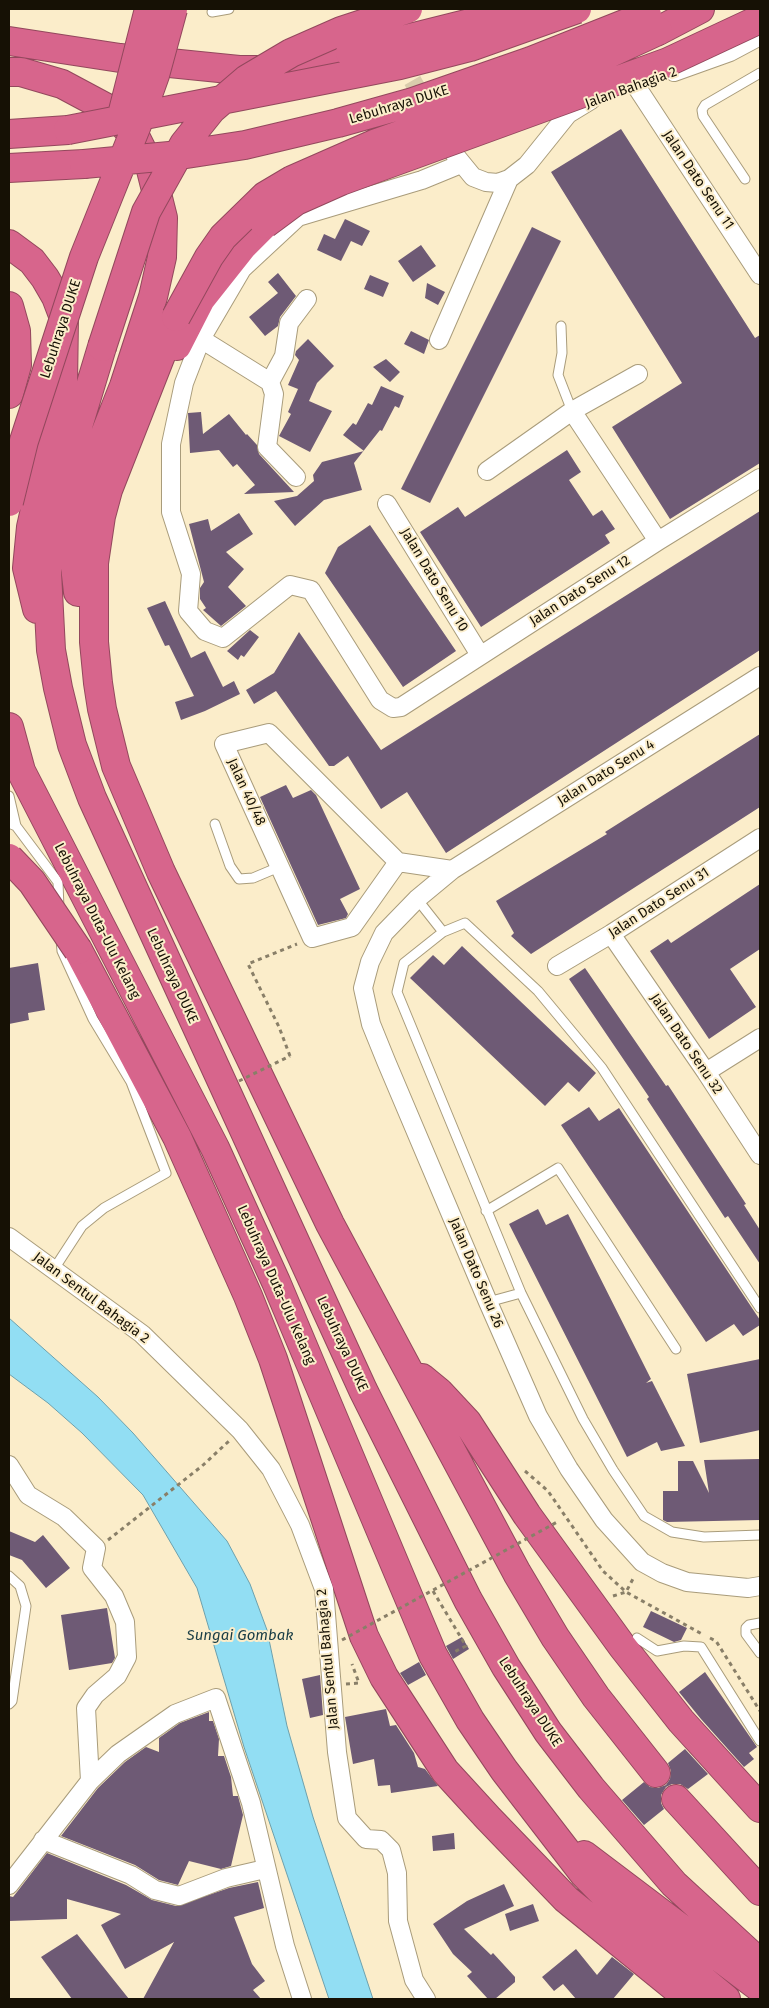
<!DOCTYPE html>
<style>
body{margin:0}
#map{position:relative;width:769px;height:2008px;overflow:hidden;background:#fbedca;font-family:"Fira Sans",sans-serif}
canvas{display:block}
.frame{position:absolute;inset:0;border:10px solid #161105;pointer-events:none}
</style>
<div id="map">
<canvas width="769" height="2008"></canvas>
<div class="frame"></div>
</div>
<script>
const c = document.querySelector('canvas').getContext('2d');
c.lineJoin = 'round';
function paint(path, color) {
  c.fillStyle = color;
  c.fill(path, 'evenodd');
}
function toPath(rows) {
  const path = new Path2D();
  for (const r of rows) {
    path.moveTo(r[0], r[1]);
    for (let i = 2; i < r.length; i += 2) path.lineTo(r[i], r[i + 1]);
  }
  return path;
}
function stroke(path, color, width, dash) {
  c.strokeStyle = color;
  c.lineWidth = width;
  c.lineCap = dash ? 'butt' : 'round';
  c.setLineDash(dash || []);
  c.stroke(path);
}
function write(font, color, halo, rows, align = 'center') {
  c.font = font + ' "Fira Sans",sans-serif';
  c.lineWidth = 4;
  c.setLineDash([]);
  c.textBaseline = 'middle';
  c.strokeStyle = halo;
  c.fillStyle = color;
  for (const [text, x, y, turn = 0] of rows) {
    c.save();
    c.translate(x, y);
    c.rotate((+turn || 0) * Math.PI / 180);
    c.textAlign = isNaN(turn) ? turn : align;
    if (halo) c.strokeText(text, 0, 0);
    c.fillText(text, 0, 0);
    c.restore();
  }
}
const water = toPath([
 [9,1318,98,1397,133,1433,227,1541,250,1584,267,1630,287,1726,313,1817,373,1999,329,1999,244,1747,197,1588,143,1495,82,1433,48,1403,9,1374,9,1318]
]);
const building = toPath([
 [621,129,755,338,760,335,760,463,670,519,612,427,682,383,551,172],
 [345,219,370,231,362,246,351,241,341,261,317,250,324,234,335,239],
 [532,227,561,241,430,503,401,489],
 [421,245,436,266,413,282,398,261],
 [278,273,296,296,280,317,278,326,265,336,249,317,278,293,268,282],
 [370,275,389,283,383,297,364,289],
 [427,283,445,292,438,305,425,298],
 [411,331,429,340,424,354,404,344],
 [308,339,334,366,317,383,309,401,332,411,310,452,279,436,291,414,288,412,298,389,288,385,299,360,295,355,296,351],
 [386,359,400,372,390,382,373,367],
 [381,386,404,396,399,408,395,406,382,431,380,430,354,463,362,490,324,500,295,526,274,501,297,496,314,481,313,475,322,462,364,451,343,435,353,423,356,425,368,403,372,405],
 [201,412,203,434,229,414,246,435,247,434,257,445,259,454,294,492,244,494,255,485,237,464,233,467,219,450,190,453,188,413],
 [567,450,581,472,569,480,593,516,602,510,615,529,605,535,610,543,481,627,420,532,458,507,465,517],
 [760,511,760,650,446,853,407,792,381,809,348,756,334,766,329,766,276,691,254,704,246,690,274,673,299,632,381,750],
 [239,513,253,534,226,552,244,569,228,587,246,606,221,626,203,610,206,608,200,599,200,588,204,582,189,524,208,519,211,531],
 [370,525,456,651,403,687,325,573,338,547],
 [165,601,191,658,205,651,223,687,234,681,240,694,205,711,181,720,175,702,194,696,169,645,165,646,147,608],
 [250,630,259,637,244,657,241,655,238,660,227,651],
 [760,734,760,807,531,954,511,936,514,933,496,901,607,834,605,832],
 [286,785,293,798,311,790,316,795,360,889,340,899,348,914,346,918,318,925,260,797],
 [760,884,760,949,730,969,756,1007,709,1039,650,951,668,939,671,943],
 [462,946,596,1073,579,1092,568,1082,545,1106,410,978,433,955,444,965],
 [38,963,45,1010,28,1013,29,1020,9,1024,9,968],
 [585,968,666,1086,668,1085,746,1204,744,1205,760,1230,760,1264,728,1216,725,1218,647,1099,649,1097,569,979],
 [589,1107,599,1121,619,1108,760,1320,760,1325,743,1336,734,1324,706,1342,561,1125],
 [538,1209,546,1225,568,1214,651,1379,646,1383,652,1381,685,1446,661,1451,657,1442,627,1457,509,1224],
 [760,1359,760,1430,700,1443,687,1374],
 [760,1459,760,1520,667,1522,663,1520,663,1491,678,1491,678,1461,693,1461,709,1493,704,1460],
 [9,1531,35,1542,43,1535,70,1568,46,1588,22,1560,9,1555],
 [107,1608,115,1658,112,1663,69,1670,61,1615],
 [651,1611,687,1628,681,1640,674,1642,643,1627],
 [462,1637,469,1649,453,1659,446,1646],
 [419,1662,426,1675,408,1685,400,1673],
 [705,1672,757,1747,749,1753,754,1759,744,1767,701,1719,679,1692],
 [320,1675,323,1715,310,1718,302,1679],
 [386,1709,390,1726,396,1725,414,1753,418,1767,425,1769,438,1786,391,1793,390,1785,378,1786,374,1759,353,1764,345,1717],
 [209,1712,209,1721,213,1721,219,1739,218,1756,224,1756,231,1777,233,1796,238,1796,243,1815,231,1866,221,1869,189,1861,178,1885,159,1880,135,1865,61,1836,98,1788,125,1762,146,1747,159,1752,159,1738,180,1723],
 [685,1749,708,1774,688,1789,680,1784,672,1784,666,1787,661,1795,661,1803,664,1809,644,1825,622,1800,644,1782,650,1787,658,1788,666,1785,670,1779,671,1771,668,1763],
 [454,1833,455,1849,433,1851,432,1836],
 [47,1853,126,1885,152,1900,176,1906,229,1888,258,1882,264,1908,234,1917,252,1964,265,1981,253,1990,261,1999,143,1999,174,1942,125,1969,101,1925,121,1914,67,1899,67,1919,9,1921,9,1896,13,1897,17,1892],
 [504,1884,514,1906,464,1929,491,1955,493,1953,515,1977,515,1982,495,1999,488,1999,467,1976,472,1972,453,1954,433,1924,467,1901],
 [533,1904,539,1921,510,1931,505,1914],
 [77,1934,129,1999,72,1999,41,1957],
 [576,1949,597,1975,612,1957,634,1974,613,1999,576,1999,563,1984,554,1991,542,1977]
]);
const streetTunnel = toPath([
 [399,57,427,106]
]);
const path = toPath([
 [290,1056,279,1027,248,964,297,944],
 [525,1471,548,1491,603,1571,626,1592,702,1634],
 [108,1540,202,1466,229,1441],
 [433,1591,466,1646,454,1652],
 [613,1596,626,1592,634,1577],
 [710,1638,716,1641,760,1711],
 [346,1684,359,1683,352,1664]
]);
const lane = toPath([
 [212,12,229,9],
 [745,179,703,116,702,110,705,105,760,73],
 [561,326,562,353,558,375,572,411],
 [9,796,16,826],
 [9,823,16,826,58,882,59,909],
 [215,824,230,866,239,879,253,878,279,867],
 [417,899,443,932,465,923,538,991,602,1068,760,1308],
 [443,932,404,963,397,992,521,1293,583,1419,613,1470,644,1516,672,1532,704,1537,760,1535],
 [486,1211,558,1168,676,1349],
 [54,1269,82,1226,104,1208,166,1173,131,1082,93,1019,62,951,61,939],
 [488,1302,521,1293],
 [9,1576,20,1586,26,1606,12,1701,9,1704],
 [760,1623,749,1625,746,1628,746,1634,760,1653],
 [637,1638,657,1651,684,1646,701,1647,760,1741]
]);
const street = toPath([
 [674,72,730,52,760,36],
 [636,86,760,275],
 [455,155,473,177,486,182,498,183,509,179,527,165,568,114,591,100],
 [461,164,422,180,298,217,242,269,201,339,184,383,171,444,171,512,191,574,188,611,205,631,223,638,290,585,311,590,380,700,393,708,401,707,658,541,760,478],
 [201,339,270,382,274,394,267,447,296,477],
 [439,340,509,179],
 [270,382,284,356,289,323,307,299],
 [572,411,658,541],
 [487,471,572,411,638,374],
 [387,504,480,655],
 [760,676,452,870,417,899,384,933,370,962,363,988,371,1024,386,1061,488,1302,538,1416,569,1469,604,1520,642,1562,662,1573,687,1582,748,1588,760,1586],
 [398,862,352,927,312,938,224,744,269,733,398,862,452,870],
 [611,934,706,1072,760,1155],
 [557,966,611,934,760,838],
 [706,1072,760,1038],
 [9,1237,142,1334,240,1430,271,1469,300,1525,324,1589,337,1752,347,1818,366,1839,381,1840,391,1850,397,1873,398,1921,414,1980,426,1999],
 [9,1465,28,1495,64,1517,96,1548,92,1568,114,1596,125,1622,127,1657,117,1676,95,1695,86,1708,90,1781],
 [43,1840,131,1875,155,1890,179,1896,226,1878,265,1869],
 [9,1885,90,1781,118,1754,175,1714,216,1698,251,1803,285,1946,302,1999]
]);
const highway = toPath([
 [658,31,700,9],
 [9,41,120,58,239,70,282,70,326,62,350,53],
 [9,72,21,72,62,84,105,107,122,123,136,138,150,166,163,218,162,257,153,297,124,386,84,487,76,536,75,566,78,592],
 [9,134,68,130],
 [9,168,84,164],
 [9,244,32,261,45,278,56,297,64,318,63,386,31,527,27,568,37,609],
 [9,306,16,331,17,365,9,394],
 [176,317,108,490,101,516,94,563,94,642,98,683,102,709,116,766,161,872,330,1224,517,1573,555,1637,596,1697,656,1773],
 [177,346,201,299,243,246,265,224],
 [102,347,57,496,49,544,47,572,51,650,58,688,72,745,92,798,363,1390,468,1600,506,1667,548,1732,591,1788,674,1884,760,1963],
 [9,727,21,771,215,1148,276,1282,433,1655,470,1720,504,1770,584,1874,642,1933,669,1952,726,1999],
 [78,950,177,1137,248,1296,273,1359,364,1636,384,1677,445,1771,488,1818,566,1899,689,1999],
 [422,1378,439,1392,467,1422,527,1515,622,1646,681,1721,760,1808],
 [676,1799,760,1891],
 [584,1855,760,1988]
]);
const pathBridge = toPath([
 [239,1081,290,1056],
 [342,1640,559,1521]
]);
const highwayBridge = toPath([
 [350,53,526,9],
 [121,119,149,9],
 [68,130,400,65,470,47,577,9],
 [84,164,180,155,245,145,338,123,413,102,531,61,647,15],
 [265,224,296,201,341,181,668,62,760,19],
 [176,317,209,257,223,237,265,196,292,180,374,144,496,101,578,68,658,31],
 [102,347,146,212,184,144,212,109,247,79,291,53,341,31,408,9],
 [9,502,24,441,84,257,139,120,155,75,173,9],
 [9,858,32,882,78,950]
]);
const streetNames = [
 ["Jalan Bahagia 2",631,88,-20],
 ["Lebuhraya DUKE",399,105,-17],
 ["Jalan Dato Senu 11",698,180,56],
 ["Lebuhraya DUKE",61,329,-72],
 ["Jalan Dato Senu 10",434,580,59],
 ["Jalan Dato Senu 12",580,591,-33],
 ["Jalan Dato Senu 4",606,773,-32],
 ["Jalan 40/48",246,792,65],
 ["Jalan Dato Senu 31",659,903,-33],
 ["Lebuhraya Duta-Ulu Kelang",97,921,63],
 ["Lebuhraya DUKE",172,976,65],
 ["Jalan Dato Senu 32",686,1044,56],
 ["Jalan Dato Senu 26",476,1273,67],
 ["Lebuhraya Duta-Ulu Kelang",276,1285,66],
 ["Jalan Sentul Bahagia 2",91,1298,37],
 ["Lebuhraya DUKE",342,1344,65],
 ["Jalan Sentul Bahagia 2",328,1659,-95],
 ["Lebuhraya DUKE",530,1702,57]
];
const waterNames = [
 ["Sungai Gombak",240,1636]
];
paint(water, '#92def3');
stroke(water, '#6da0ac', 1);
paint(building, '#6e5a75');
stroke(streetTunnel, '#d9ccac', 18, [18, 9]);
stroke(lane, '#a99c7b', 11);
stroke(street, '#a99c7b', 20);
stroke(highway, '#93485d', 30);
stroke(path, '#897f68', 3, [4, 4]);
stroke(lane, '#fff', 9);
stroke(street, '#fff', 18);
stroke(highway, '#d7658c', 28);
stroke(highwayBridge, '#93485d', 30, []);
stroke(pathBridge, '#897f68', 3, [4, 4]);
stroke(highwayBridge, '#d7658c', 28);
write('14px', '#161105', '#fbedca', streetNames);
write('italic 15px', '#183c45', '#fbedca', waterNames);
</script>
